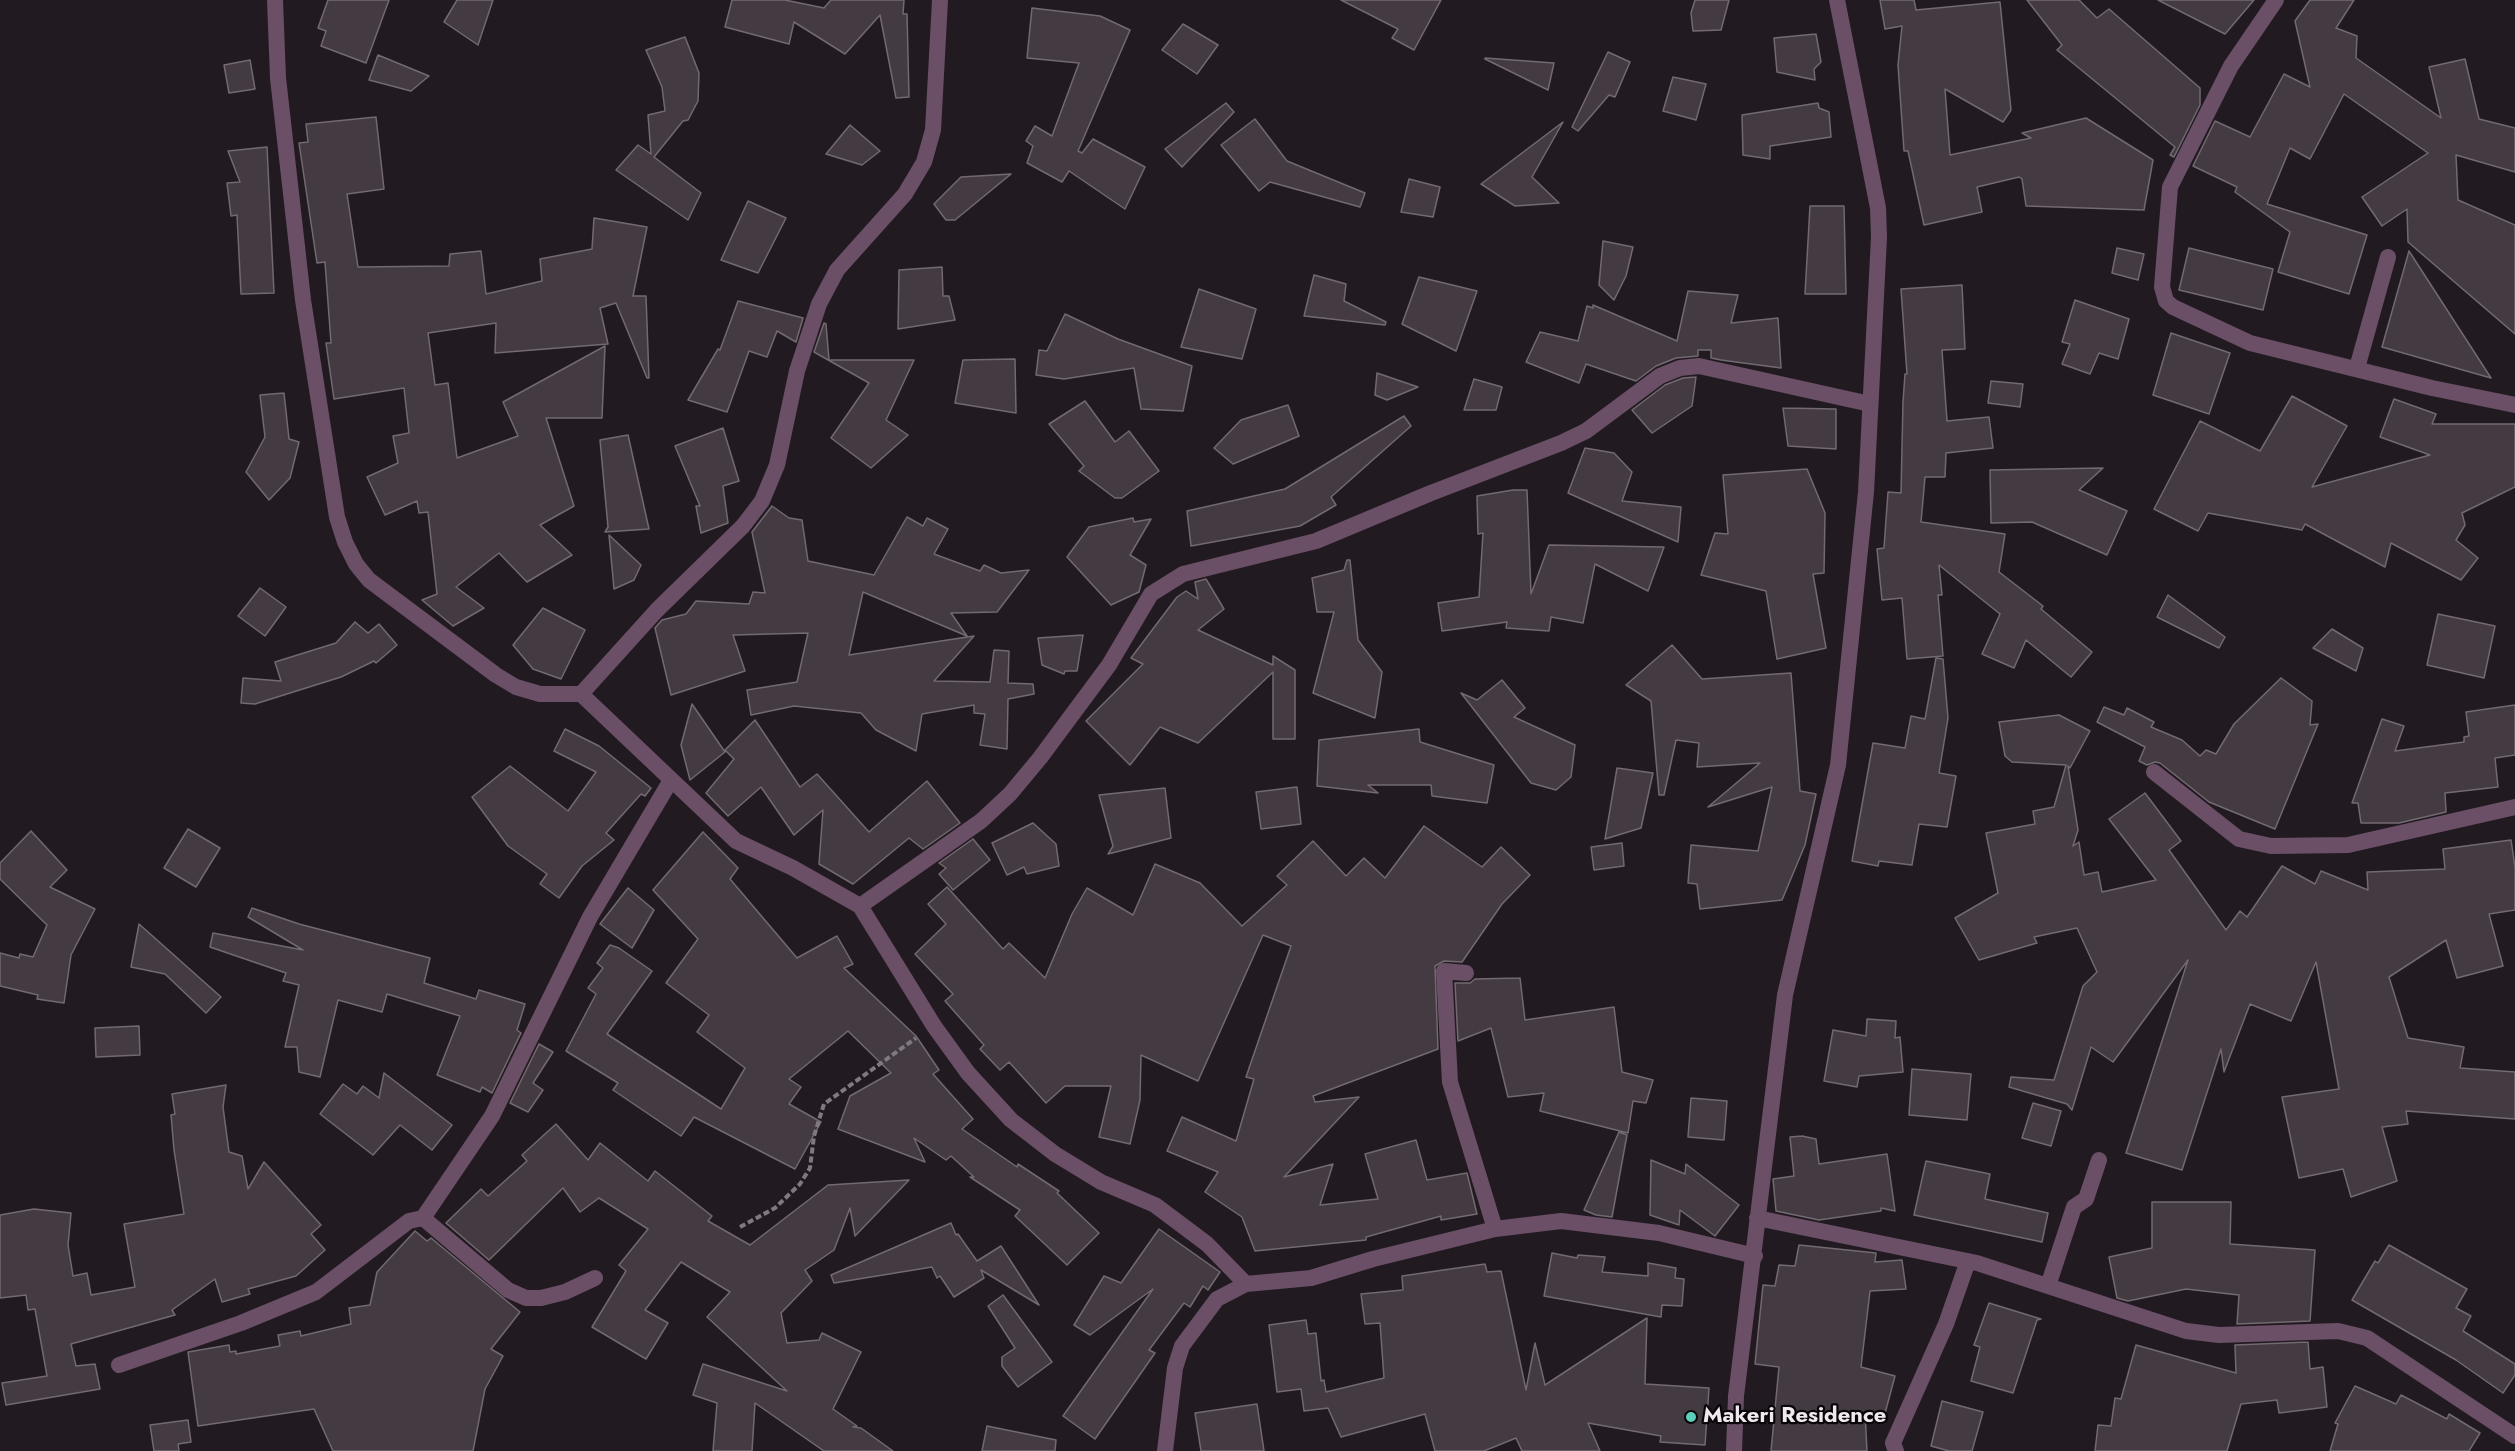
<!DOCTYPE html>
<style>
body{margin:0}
canvas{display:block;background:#221a21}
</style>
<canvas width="2515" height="1451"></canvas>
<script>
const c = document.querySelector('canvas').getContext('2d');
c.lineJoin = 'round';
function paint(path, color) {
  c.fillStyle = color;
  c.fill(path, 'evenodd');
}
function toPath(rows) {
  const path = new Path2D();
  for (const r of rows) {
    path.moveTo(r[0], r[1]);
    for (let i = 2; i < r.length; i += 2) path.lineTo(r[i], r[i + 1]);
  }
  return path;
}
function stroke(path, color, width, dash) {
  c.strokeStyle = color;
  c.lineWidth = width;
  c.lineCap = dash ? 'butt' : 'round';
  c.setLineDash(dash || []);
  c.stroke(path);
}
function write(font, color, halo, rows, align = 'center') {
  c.font = font + ' Jost,sans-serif';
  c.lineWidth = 4.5;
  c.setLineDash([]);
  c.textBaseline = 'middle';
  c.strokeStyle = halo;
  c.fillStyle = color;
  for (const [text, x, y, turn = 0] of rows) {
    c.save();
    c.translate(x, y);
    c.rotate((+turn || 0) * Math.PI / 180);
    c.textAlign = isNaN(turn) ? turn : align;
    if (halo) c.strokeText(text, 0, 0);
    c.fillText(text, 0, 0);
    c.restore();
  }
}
const building = toPath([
 [328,0,389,0,366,63,321,46,326,31,318,28,328,0],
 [457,0,493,0,478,45,444,22,457,0],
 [732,0,785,0,824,8,831,0,904,0,903,14,907,14,909,97,896,98,880,15,845,54,794,22,789,44,725,27,732,0],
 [1341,0,1441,0,1414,50,1392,38,1398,29,1341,0],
 [1695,0,1729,0,1721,30,1693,31,1691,13,1695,0],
 [1880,0,1914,0,1916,10,2000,2,2011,110,2003,122,1945,89,1950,155,2031,138,2022,133,2086,118,2153,160,2144,210,2026,206,2022,179,2019,177,1977,187,1982,212,1924,225,1908,151,1904,151,1898,65,1902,26,1885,29,1880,0],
 [2027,0,2079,0,2097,18,2109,9,2200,88,2200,105,2174,157,2170,155,2175,147,2057,50,2062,45,2027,0],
 [2158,0,2254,0,2225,34,2158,0],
 [2310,0,2354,0,2336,28,2357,36,2356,58,2441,118,2429,67,2465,59,2479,119,2515,128,2515,172,2456,155,2458,200,2515,225,2515,334,2408,242,2407,209,2382,226,2362,197,2428,153,2344,94,2310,159,2290,148,2267,204,2367,235,2349,294,2278,272,2290,232,2235,192,2237,187,2193,166,2215,121,2250,137,2284,74,2310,87,2295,21,2310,0],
 [1032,8,1100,16,1130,30,1078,151,1082,153,1093,139,1145,167,1125,209,1069,171,1062,182,1027,163,1033,146,1026,141,1035,126,1052,136,1079,63,1027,58,1032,8],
 [1183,24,1218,45,1197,74,1162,50,1183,24],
 [1816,34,1821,62,1814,69,1815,80,1777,72,1774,38,1816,34],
 [685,37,699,73,698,101,688,120,683,121,654,157,701,193,688,220,616,170,638,145,651,154,648,115,665,111,662,87,646,50,685,37],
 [1608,52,1630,62,1615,97,1609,95,1578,131,1572,127,1608,52],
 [378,55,429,76,411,91,369,80,378,55],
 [1485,58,1554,63,1548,90,1485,59,1485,58],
 [250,60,255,89,229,93,224,65,250,60],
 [1673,77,1706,84,1696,120,1663,111,1673,77],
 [1226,103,1234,112,1182,167,1165,149,1226,103],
 [1818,103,1819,108,1829,112,1831,137,1770,146,1770,159,1743,155,1742,115,1818,103],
 [376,117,384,189,347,194,358,267,449,266,450,254,481,251,486,294,542,281,540,259,592,249,594,218,647,227,633,296,646,296,649,378,647,378,616,303,600,308,608,344,495,353,496,323,428,333,435,385,448,383,457,458,518,436,503,402,605,346,602,418,546,418,574,506,540,525,572,555,527,582,499,553,456,587,484,608,453,626,422,600,437,594,428,512,419,513,417,501,385,515,367,477,398,463,393,436,409,433,404,388,334,399,326,343,331,343,325,262,317,263,299,143,308,142,306,124,376,117],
 [1255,119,1287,161,1365,193,1360,207,1270,182,1259,191,1221,145,1255,119],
 [1563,122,1532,177,1559,203,1515,206,1481,184,1563,122],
 [850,125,880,151,862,165,826,154,850,125],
 [267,147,274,293,241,294,237,215,231,216,227,183,240,182,228,151,267,147],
 [1011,174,955,220,946,220,934,204,961,177,1011,174],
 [1409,179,1440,187,1433,217,1401,212,1409,179],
 [748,201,786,218,758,273,721,260,748,201],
 [1810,206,1844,206,1846,294,1805,294,1810,206],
 [1603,241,1633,247,1626,276,1614,300,1599,285,1603,241],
 [2117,248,2144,254,2138,280,2112,273,2117,248],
 [2189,248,2273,269,2263,310,2179,290,2189,248],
 [2409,251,2491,378,2382,347,2409,251],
 [942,267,943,296,949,296,955,320,898,329,899,270,942,267],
 [1314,275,1346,284,1344,301,1386,322,1385,325,1304,316,1314,275],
 [1419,277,1477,291,1456,351,1402,324,1419,277],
 [1962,285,1965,349,1942,350,1947,421,1989,417,1993,448,1946,453,1945,477,1925,477,1921,522,2005,534,1999,572,2043,606,2041,609,2092,652,2071,677,2026,640,2014,668,1982,654,2000,614,1939,565,1942,595,1938,595,1943,656,1907,659,1902,598,1882,600,1877,549,1884,548,1888,492,1901,493,1903,402,1905,374,1907,374,1901,289,1962,285],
 [1199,289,1256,309,1242,359,1181,347,1199,289],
 [1688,291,1738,295,1731,323,1778,318,1781,368,1721,360,1711,358,1711,350,1698,350,1698,356,1676,358,1656,366,1636,381,1586,364,1579,383,1526,362,1540,332,1578,341,1587,306,1593,308,1593,305,1677,341,1688,291],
 [2075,300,2129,319,2118,359,2099,353,2090,374,2062,364,2070,344,2062,342,2075,300],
 [738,301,803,318,796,342,777,331,767,357,749,351,727,412,688,400,718,349,720,350,738,301],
 [1065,314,1118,339,1192,366,1183,411,1141,409,1134,368,1064,379,1036,375,1039,350,1047,351,1065,314],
 [824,323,826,324,829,360,914,360,886,420,908,435,871,468,831,438,869,383,814,352,824,323],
 [2171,333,2230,353,2209,414,2153,395,2171,333],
 [1015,359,1016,413,955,403,963,360,1015,359],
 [1377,373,1418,387,1387,400,1375,395,1377,373],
 [1696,377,1692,406,1652,433,1632,410,1665,385,1683,378,1696,377],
 [1474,379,1502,387,1496,410,1464,410,1474,379],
 [1991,381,2023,384,2020,407,1988,403,1991,381],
 [284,393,289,439,299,442,290,478,269,500,246,472,265,437,260,395,284,393],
 [2292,396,2347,426,2312,487,2430,455,2380,437,2394,399,2436,414,2432,424,2515,424,2515,487,2462,513,2465,525,2456,540,2478,558,2461,580,2391,543,2385,567,2305,524,2302,530,2208,513,2198,531,2154,509,2200,421,2260,451,2292,396],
 [1085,401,1115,442,1129,431,1159,471,1122,498,1115,498,1079,471,1084,466,1049,424,1085,401],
 [1288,405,1299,436,1233,464,1214,448,1241,420,1288,405],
 [1783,408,1836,409,1836,449,1788,446,1783,408],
 [1404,416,1411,426,1331,497,1336,505,1300,526,1191,546,1187,511,1285,489,1404,416],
 [723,428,739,481,723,486,728,523,701,533,696,506,700,506,675,446,723,428],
 [628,435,649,529,605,532,608,527,600,440,628,435],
 [1585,448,1614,453,1632,472,1622,501,1681,507,1678,542,1568,493,1585,448],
 [2103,468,2079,490,2127,511,2107,555,2032,522,1991,523,1990,470,2103,468],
 [1807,469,1825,513,1824,573,1813,574,1826,648,1777,659,1766,591,1701,575,1715,533,1728,534,1723,475,1807,469],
 [1513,490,1527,490,1531,594,1549,545,1664,547,1648,591,1595,564,1583,623,1551,617,1549,631,1506,628,1507,622,1442,631,1438,603,1479,597,1483,533,1478,534,1477,496,1513,490],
 [772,506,789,518,802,520,808,561,874,575,907,517,923,526,927,518,948,529,934,554,980,571,984,565,1001,573,1029,570,997,612,951,613,967,636,863,592,849,655,974,636,934,681,990,682,994,650,1009,651,1008,683,1033,684,1034,694,1008,699,1007,749,980,745,985,714,974,713,974,705,922,714,916,751,876,730,861,713,794,706,751,715,747,690,797,682,808,633,733,635,745,671,671,695,655,628,662,620,686,614,696,601,749,604,753,592,765,593,752,532,772,506],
 [1133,518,1134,522,1151,519,1130,555,1146,565,1139,592,1111,605,1067,557,1089,527,1133,518],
 [609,535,641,565,634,580,614,589,609,535],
 [1347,560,1350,560,1358,640,1382,672,1375,718,1313,693,1334,612,1317,612,1312,578,1344,570,1347,560],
 [1206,579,1224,609,1198,630,1273,665,1273,656,1295,670,1295,739,1273,739,1273,672,1198,743,1160,727,1130,765,1086,721,1143,664,1131,658,1177,597,1186,591,1198,599,1195,582,1206,579],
 [260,588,286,607,265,636,238,616,260,588],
 [2168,595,2225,637,2219,648,2157,617,2168,595],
 [543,608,585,630,561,679,533,669,513,645,543,608],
 [2438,614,2495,626,2484,678,2427,665,2438,614],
 [355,622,368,633,379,624,397,645,376,663,374,661,341,677,255,704,241,703,243,678,281,681,275,662,336,643,355,622],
 [2332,629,2363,648,2356,671,2313,648,2332,629],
 [1083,635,1077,671,1065,671,1064,674,1042,665,1038,638,1083,635],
 [1672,645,1702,679,1791,673,1800,791,1816,794,1805,845,1782,900,1700,909,1697,884,1688,883,1691,845,1758,851,1772,787,1708,807,1760,763,1697,767,1699,743,1676,740,1664,795,1659,795,1651,701,1626,685,1672,645],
 [1936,658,1943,659,1948,718,1939,773,1956,776,1947,827,1919,824,1912,865,1879,861,1878,866,1852,861,1873,743,1905,748,1911,716,1925,719,1936,658],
 [2281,678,2312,701,2310,725,2318,724,2275,829,2209,802,2160,763,2155,762,2147,765,2139,761,2145,747,2097,722,2104,707,2124,715,2127,708,2154,722,2151,727,2182,740,2200,756,2206,750,2216,754,2234,724,2281,678],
 [1502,680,1525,708,1514,717,1575,745,1571,777,1556,790,1531,783,1461,693,1477,700,1502,680],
 [692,704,725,752,690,780,681,745,692,704],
 [2515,705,2515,755,2495,758,2498,787,2445,793,2446,812,2399,823,2361,823,2358,803,2352,803,2382,719,2404,726,2395,751,2464,742,2464,737,2469,736,2466,712,2515,705],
 [2059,715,2090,731,2070,768,2068,766,2078,830,2073,846,2079,842,2084,875,2098,872,2102,892,2156,880,2109,819,2145,793,2181,841,2169,850,2226,930,2240,911,2247,917,2282,866,2315,884,2321,871,2368,890,2367,872,2445,869,2443,849,2511,840,2515,867,2515,910,2489,914,2503,966,2457,978,2446,940,2389,977,2408,1038,2464,1047,2460,1068,2515,1072,2515,1119,2406,1111,2408,1124,2382,1127,2397,1181,2351,1197,2343,1169,2299,1178,2282,1097,2339,1089,2316,962,2291,1021,2250,1004,2224,1072,2221,1049,2182,1170,2126,1153,2188,960,2113,1062,2091,1047,2072,1110,2067,1104,2009,1087,2011,1077,2054,1080,2083,986,2097,972,2077,928,2034,937,2037,943,1979,960,1955,918,1998,893,1986,833,2035,824,2033,811,2054,807,2066,765,2012,762,2005,756,1999,722,2059,715],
 [755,720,800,787,817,774,869,832,927,781,960,823,923,849,909,838,853,884,819,864,823,810,794,835,761,787,728,816,706,793,734,759,725,750,755,720],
 [565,729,599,746,651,788,645,796,641,794,606,833,614,840,582,866,559,898,540,884,547,874,508,846,472,797,510,766,568,811,596,772,554,751,565,729],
 [1419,729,1420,742,1494,765,1487,803,1432,796,1431,785,1368,785,1378,793,1317,786,1319,740,1419,729],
 [1617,768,1653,773,1641,828,1605,839,1617,768],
 [1297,787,1301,824,1261,829,1256,792,1297,787],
 [1165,788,1171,838,1108,854,1113,846,1099,795,1165,788],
 [1033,823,1056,844,1059,866,1027,874,1024,867,1007,875,992,843,1033,823],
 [1424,826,1482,867,1501,847,1530,875,1502,904,1462,962,1444,961,1435,966,1438,1049,1313,1096,1315,1102,1359,1097,1284,1177,1333,1164,1320,1205,1378,1199,1365,1154,1416,1140,1427,1180,1467,1173,1477,1214,1441,1220,1441,1216,1366,1237,1366,1240,1255,1251,1242,1217,1205,1192,1218,1172,1167,1151,1182,1117,1236,1141,1254,1079,1246,1077,1291,946,1263,935,1198,1081,1141,1055,1140,1100,1130,1144,1099,1137,1111,1086,1065,1086,1046,1103,1009,1062,1000,1070,980,1049,984,1045,945,1001,953,994,915,954,946,924,928,904,947,887,1003,949,1009,943,1045,978,1072,914,1087,888,1133,915,1155,864,1200,883,1242,926,1287,885,1277,876,1313,841,1346,876,1364,858,1385,878,1424,826],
 [188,829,220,848,196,887,164,868,188,829],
 [31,831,67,870,50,887,95,909,71,955,64,1003,37,999,38,995,0,986,0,953,19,958,20,954,33,957,47,925,0,879,0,863,31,831],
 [703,832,738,868,730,879,797,958,837,936,853,964,844,968,916,1036,939,1070,933,1074,973,1119,962,1129,1017,1167,1018,1164,1059,1191,1057,1193,1099,1233,1067,1265,1015,1216,1020,1210,970,1177,974,1177,951,1156,946,1160,914,1138,925,1162,838,1129,850,1096,891,1073,848,1031,789,1079,801,1087,789,1104,821,1122,795,1169,694,1117,681,1136,613,1090,618,1083,566,1051,596,994,588,988,603,968,597,963,610,945,619,948,652,971,607,1034,721,1109,745,1068,697,1032,709,1015,666,983,698,939,653,890,703,832],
 [973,839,990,860,953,890,939,874,946,868,939,863,973,839],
 [1622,843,1624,866,1594,870,1591,847,1622,843],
 [628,888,654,910,632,948,600,924,628,888],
 [252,908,299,924,430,958,424,983,476,999,479,990,525,1004,517,1030,521,1033,492,1093,482,1087,480,1092,437,1075,460,1016,387,994,382,1012,338,1000,320,1077,299,1072,297,1047,285,1047,299,985,283,981,286,973,210,947,213,933,303,950,248,917,252,908],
 [139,924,221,997,206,1013,165,974,131,967,139,924],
 [1520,978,1525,1020,1614,1007,1622,1072,1653,1080,1646,1103,1633,1101,1628,1133,1540,1111,1544,1093,1508,1097,1491,1028,1458,1041,1455,983,1470,983,1475,979,1520,978],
 [1867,1019,1896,1021,1895,1038,1900,1037,1903,1072,1859,1076,1857,1087,1824,1081,1833,1030,1866,1036,1867,1019],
 [139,1026,140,1055,96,1057,95,1028,139,1026],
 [539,1044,553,1052,533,1083,543,1090,528,1112,510,1103,539,1044],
 [1912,1069,1971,1074,1967,1120,1909,1115,1912,1069],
 [384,1073,452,1125,432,1150,400,1125,373,1155,320,1114,343,1084,357,1094,363,1086,379,1098,384,1073],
 [226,1085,223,1107,229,1152,242,1156,248,1189,264,1162,321,1225,311,1234,325,1250,296,1276,248,1289,250,1294,222,1302,215,1279,172,1310,175,1315,71,1344,76,1366,95,1364,100,1389,6,1405,2,1383,47,1376,35,1309,28,1310,26,1295,0,1298,0,1215,34,1209,71,1213,68,1245,73,1276,87,1273,91,1295,135,1287,124,1224,184,1214,174,1150,171,1115,175,1114,172,1094,226,1085],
 [1691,1098,1727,1101,1724,1140,1688,1137,1691,1098],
 [2033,1103,2061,1111,2051,1146,2022,1138,2033,1103],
 [556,1124,588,1160,600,1143,648,1181,655,1171,712,1216,708,1221,750,1245,828,1185,909,1180,855,1236,850,1208,834,1250,805,1270,812,1281,781,1313,787,1343,819,1340,822,1333,861,1352,833,1409,857,1426,853,1427,861,1428,893,1451,824,1451,755,1403,752,1451,713,1451,717,1403,693,1395,703,1364,787,1391,707,1317,730,1292,681,1262,645,1310,668,1323,646,1359,592,1327,626,1271,619,1265,648,1229,599,1198,580,1212,563,1188,489,1260,446,1223,481,1189,488,1196,527,1161,522,1155,556,1124],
 [1619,1132,1627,1135,1612,1217,1596,1215,1584,1210,1619,1132],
 [1802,1136,1816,1139,1819,1164,1887,1154,1895,1211,1881,1208,1881,1211,1819,1220,1776,1211,1773,1179,1794,1176,1790,1137,1802,1136],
 [1651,1160,1685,1174,1686,1164,1739,1205,1715,1236,1680,1210,1679,1225,1650,1215,1651,1160],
 [1926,1161,1990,1174,1985,1199,2048,1213,2042,1242,1914,1215,1926,1161],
 [2152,1202,2231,1202,2230,1244,2315,1250,2310,1321,2237,1324,2239,1295,2186,1289,2128,1301,2117,1298,2109,1257,2152,1248,2152,1202],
 [951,1223,956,1235,958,1234,977,1261,1001,1246,1039,1305,981,1270,984,1278,954,1297,940,1276,937,1278,932,1267,834,1283,831,1275,951,1223],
 [1159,1229,1220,1272,1208,1290,1203,1286,1190,1307,1184,1303,1149,1350,1155,1353,1095,1439,1063,1416,1153,1289,1090,1335,1074,1325,1104,1276,1121,1283,1159,1229],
 [415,1231,427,1241,431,1238,520,1312,491,1349,503,1356,485,1389,473,1451,333,1451,314,1409,198,1426,188,1352,229,1345,230,1352,236,1351,236,1354,280,1346,278,1335,300,1331,301,1336,351,1324,349,1308,370,1305,377,1272,415,1231],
 [1799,1245,1876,1253,1875,1262,1902,1260,1906,1289,1870,1291,1861,1367,1895,1376,1884,1417,1865,1412,1867,1451,1771,1451,1779,1367,1755,1364,1763,1285,1775,1286,1779,1265,1795,1266,1799,1245],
 [2389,1245,2467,1289,2456,1308,2471,1316,2463,1331,2515,1364,2515,1375,2503,1393,2456,1360,2352,1300,2375,1261,2378,1263,2389,1245],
 [1552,1253,1577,1258,1578,1255,1605,1257,1602,1272,1648,1276,1648,1263,1676,1268,1675,1278,1684,1279,1682,1306,1662,1305,1661,1317,1544,1296,1552,1253],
 [1485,1264,1487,1272,1501,1271,1526,1390,1535,1343,1545,1385,1647,1318,1645,1384,1709,1388,1705,1445,1660,1442,1661,1436,1588,1423,1600,1451,1522,1451,1516,1438,1484,1451,1435,1451,1425,1414,1341,1437,1328,1408,1304,1411,1301,1389,1277,1392,1269,1325,1306,1320,1308,1334,1316,1333,1321,1381,1324,1380,1326,1392,1384,1378,1380,1323,1365,1324,1361,1294,1403,1290,1402,1276,1485,1264],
 [1003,1295,1052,1362,1018,1387,1002,1366,1002,1357,1015,1348,988,1306,1003,1295],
 [1989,1303,2041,1319,2037,1320,2013,1393,1971,1381,1980,1347,1974,1345,1989,1303],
 [2308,1342,2310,1369,2323,1367,2327,1407,2279,1413,2277,1400,2241,1404,2227,1451,2095,1451,2098,1425,2111,1426,2115,1398,2121,1399,2136,1345,2236,1373,2235,1345,2308,1342],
 [2355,1386,2396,1404,2401,1395,2447,1419,2449,1414,2480,1433,2469,1451,2330,1451,2338,1424,2335,1423,2355,1386],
 [1942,1401,1983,1412,1972,1451,1949,1451,1931,1446,1942,1401],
 [1257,1404,1264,1451,1201,1451,1195,1413,1257,1404],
 [188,1420,191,1442,178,1444,179,1451,154,1451,150,1425,188,1420],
 [987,1426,1056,1440,1055,1451,982,1451,987,1426]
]);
const path = toPath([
 [740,1227,775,1208,800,1184,810,1168,814,1136,824,1104,916,1038]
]);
const minor = toPath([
 [275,0,278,78,303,300,337,517,345,542,356,564,369,580,496,675,516,687,540,694,581,694,736,841,793,868,860,906,934,1026,968,1073,1011,1120,1055,1154,1101,1182,1155,1205,1207,1244,1246,1284,1311,1278,1373,1259,1495,1229,1561,1221,1659,1233,1755,1256],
 [2276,0,2231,66,2170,187,2162,287,2166,301,2173,307,2250,343,2432,388,2515,405],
 [2357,368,2388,257],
 [581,694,657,610,743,526,762,501,777,465,797,371,819,304,837,270,905,194,924,162,933,130,940,0],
 [2154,772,2239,839,2271,846,2348,845,2515,807],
 [860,906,981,821,1010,794,1040,758,1109,665,1151,594,1183,574,1316,541,1431,493,1561,443,1586,431,1660,376,1680,368,1699,366,1870,404],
 [1466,973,1444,971,1450,1082,1495,1229],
 [423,1218,508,1290,526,1298,541,1298,565,1292,595,1278],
 [1757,1218,1977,1263,2186,1331,2219,1335,2338,1331,2367,1338,2515,1436],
 [2048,1286,2074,1207,2086,1199,2099,1160],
 [119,1365,241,1323,316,1292,409,1221,423,1218,492,1116,590,917,671,780],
 [1165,1451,1175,1368,1182,1346,1217,1299,1246,1284],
 [1734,1451,1736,1396,1785,995,1838,765,1866,492,1879,237,1878,208,1837,0],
 [1896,1451,1893,1443,1946,1324,1968,1261]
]);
const markers = [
 [1691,1417,6,"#5bcebc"]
];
const poiNames = [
 ["Makeri Residence",1703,1417]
];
paint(building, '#433a42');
stroke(building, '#736971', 1.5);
stroke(path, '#80797f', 4, [6, 3]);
stroke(minor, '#6a4f66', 16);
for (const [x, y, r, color] of markers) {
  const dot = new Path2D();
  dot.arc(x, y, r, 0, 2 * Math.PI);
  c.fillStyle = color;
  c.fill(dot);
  stroke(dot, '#090609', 2);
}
write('bold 22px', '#efe9ee', '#090609', poiNames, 'left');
</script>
